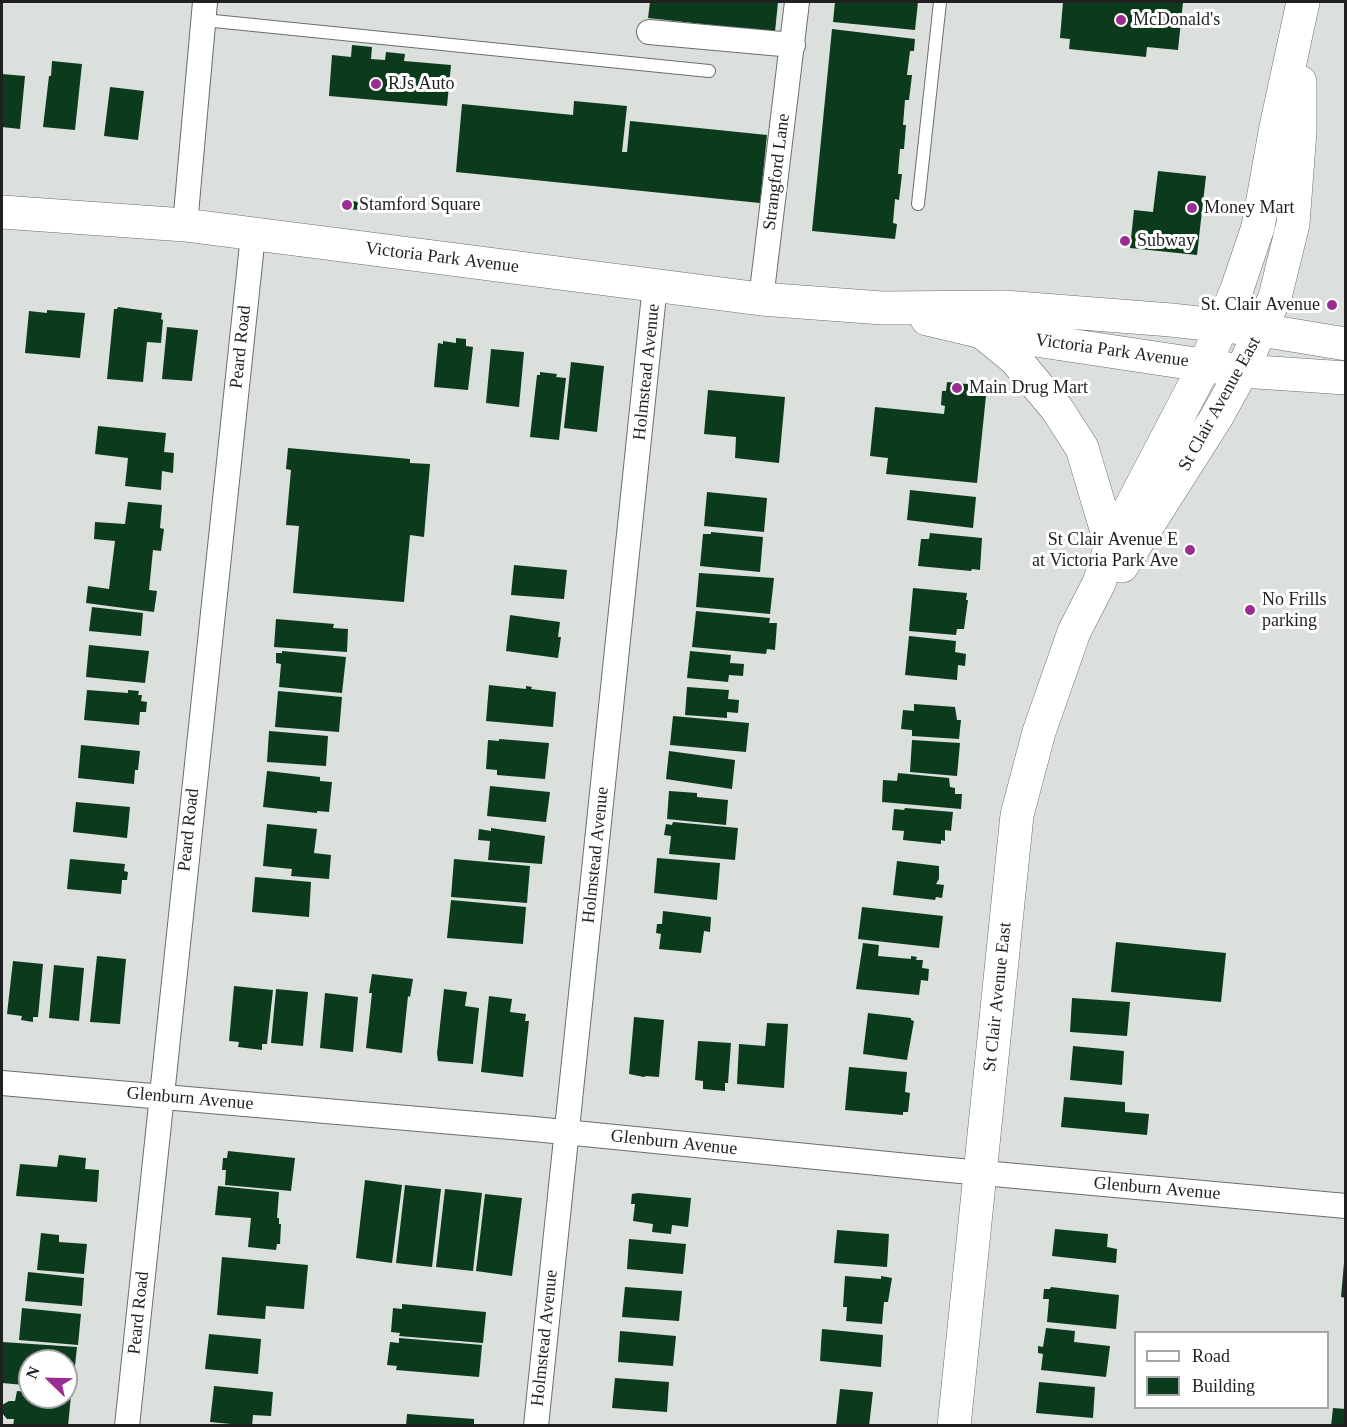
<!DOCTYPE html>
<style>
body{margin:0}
#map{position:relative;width:1347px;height:1427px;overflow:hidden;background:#dbe0dc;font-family:Georgia,serif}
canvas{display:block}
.frame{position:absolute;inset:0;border:3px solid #1f201f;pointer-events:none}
.legend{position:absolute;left:1134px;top:1331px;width:195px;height:78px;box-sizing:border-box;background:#fff;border:2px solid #a5a6a5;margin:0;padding:8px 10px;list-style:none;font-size:18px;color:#1f201f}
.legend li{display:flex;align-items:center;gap:12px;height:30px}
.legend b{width:30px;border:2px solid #a5a6a5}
.north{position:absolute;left:18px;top:1349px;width:60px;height:60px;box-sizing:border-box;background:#fff;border:2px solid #a5a6a5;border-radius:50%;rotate:293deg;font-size:16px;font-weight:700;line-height:24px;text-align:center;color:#1f201f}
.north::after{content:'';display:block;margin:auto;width:21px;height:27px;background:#9a2e90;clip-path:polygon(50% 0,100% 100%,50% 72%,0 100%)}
</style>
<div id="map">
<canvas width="1347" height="1427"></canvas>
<div class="frame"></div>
<ul class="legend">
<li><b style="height:8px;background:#fff"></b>Road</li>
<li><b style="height:16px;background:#0c3a1d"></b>Building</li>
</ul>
<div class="north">N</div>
</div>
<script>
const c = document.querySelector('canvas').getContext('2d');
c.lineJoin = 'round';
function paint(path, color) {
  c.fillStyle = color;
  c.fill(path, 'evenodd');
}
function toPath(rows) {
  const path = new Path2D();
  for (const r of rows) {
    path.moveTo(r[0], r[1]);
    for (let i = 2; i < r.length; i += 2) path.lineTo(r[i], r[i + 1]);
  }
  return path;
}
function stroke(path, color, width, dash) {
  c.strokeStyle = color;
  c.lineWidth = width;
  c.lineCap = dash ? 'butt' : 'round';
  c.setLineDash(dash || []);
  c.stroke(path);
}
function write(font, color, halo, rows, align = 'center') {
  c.font = font + ' Georgia,serif';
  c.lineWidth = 6;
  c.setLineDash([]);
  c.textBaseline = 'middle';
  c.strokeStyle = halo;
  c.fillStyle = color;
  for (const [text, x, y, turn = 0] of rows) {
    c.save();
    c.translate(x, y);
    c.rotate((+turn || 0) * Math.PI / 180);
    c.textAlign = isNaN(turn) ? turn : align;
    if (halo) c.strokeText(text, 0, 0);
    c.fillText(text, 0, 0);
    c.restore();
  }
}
const building = toPath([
 [650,2,778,2,775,32,648,18],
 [835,2,918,2,915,30,833,22],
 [1063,2,1183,2,1178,50,1147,47,1146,57,1069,49,1070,39,1060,38],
 [832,29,915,39,914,51,910,51,907,75,912,75,909,100,905,100,903,125,906,125,904,149,900,149,898,174,902,174,899,200,895,199,893,223,897,224,895,239,812,231],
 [352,45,372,47,371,59,385,60,386,52,405,54,404,61,451,65,447,106,329,96,332,55,351,57],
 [52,61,82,64,75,130,43,127,49,76,51,76],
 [2,74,25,76,20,129,2,127],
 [110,87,144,91,138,140,104,136],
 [574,101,627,106,622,152,627,152,630,121,767,135,760,203,456,172,462,104,573,115],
 [1158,171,1206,176,1197,255,1130,248,1134,210,1153,212],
 [343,200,359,202,358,210,342,208],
 [118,307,162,313,161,319,163,320,161,343,147,342,143,382,107,379,114,309,117,309],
 [47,310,85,313,80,358,25,353,29,311,47,313],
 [167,327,198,330,192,381,162,379],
 [456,338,466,339,466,346,473,347,468,390,434,387,438,343,443,344,443,341,456,343],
 [491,349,524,352,519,407,486,403],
 [571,362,604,366,597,432,564,428],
 [540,372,557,374,556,377,566,378,559,440,530,437,537,375,540,375],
 [947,382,987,386,977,483,886,474,888,458,870,456,875,407,944,414,945,406,941,405,942,391,946,391],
 [708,390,785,397,779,463,735,458,736,437,704,434],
 [98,426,166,433,164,452,174,453,173,473,162,471,161,490,125,486,128,458,95,454],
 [288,448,410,459,410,463,430,464,424,537,410,535,404,602,293,593,299,526,286,525,291,470,286,469],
 [910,490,976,497,973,528,907,520],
 [707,492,767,498,764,532,704,526],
 [128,502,162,505,160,528,164,529,161,551,153,550,149,590,157,591,154,612,86,603,88,586,109,589,115,541,94,539,95,522,125,524],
 [711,532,763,537,760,572,700,566,703,534,711,534],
 [930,533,982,538,980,570,972,569,971,571,918,566,921,539,929,539],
 [514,565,567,570,564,599,511,595],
 [699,573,774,578,770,614,696,607],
 [913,588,967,593,966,600,968,600,964,629,957,629,956,635,909,631],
 [92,607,143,613,141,636,89,631],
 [696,611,770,618,769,623,777,623,775,650,767,649,766,654,692,647],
 [510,615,560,622,558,637,561,637,558,658,506,651],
 [276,619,334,624,333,628,348,629,347,652,274,647],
 [909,636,956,641,955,652,966,654,965,666,958,665,957,680,905,675],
 [89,645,149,651,145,683,86,677],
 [282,651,346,657,342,693,279,687,281,664,276,663,276,653,282,653],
 [690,651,731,655,730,663,744,664,743,676,729,675,728,682,687,678],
 [489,685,526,689,526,686,532,687,531,689,556,692,553,727,486,721],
 [687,687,729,690,728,699,739,700,738,713,727,712,727,718,685,715],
 [87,690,128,693,128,690,139,691,138,695,142,695,141,701,147,702,146,712,140,712,139,725,84,720],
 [278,691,342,697,339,732,275,727],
 [914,704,955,707,957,720,961,720,959,739,912,736,912,730,901,729,903,710,914,711],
 [673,716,749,723,746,752,670,745],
 [269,731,328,736,326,766,267,762],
 [499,739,549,743,545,779,497,775,497,770,486,769,488,740,499,741],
 [912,740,960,743,957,776,910,772],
 [81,745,140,751,138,770,135,770,134,784,78,778],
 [669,751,735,760,732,789,666,779],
 [267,771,320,777,320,781,332,782,329,812,317,811,317,813,263,807],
 [898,773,949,778,950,787,955,788,955,794,962,794,961,809,882,802,883,780,897,781],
 [490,786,550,792,546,822,487,816],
 [669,791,697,793,697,797,728,800,726,825,667,819],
 [76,802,130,807,127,838,73,832],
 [905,808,953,812,951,831,945,830,945,841,941,840,941,844,903,840,904,831,892,830,894,809,904,810],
 [673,822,738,828,735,860,669,854,671,836,664,835,666,824,672,825],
 [267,824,317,829,314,853,331,855,329,879,291,876,292,869,263,866],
 [491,828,545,836,542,864,488,860,490,841,478,840,479,829,491,831],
 [657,858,720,863,717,900,654,893],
 [70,859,125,864,124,871,128,872,127,880,122,880,121,894,67,889],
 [454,859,530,866,527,903,451,897],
 [897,861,939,866,939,879,936,884,944,885,942,898,936,897,935,900,893,895],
 [255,877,311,882,309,917,252,912],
 [451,900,526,907,523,944,447,938],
 [862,907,943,916,939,948,858,939],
 [663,911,711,917,710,932,704,931,701,953,659,949,661,934,656,933,657,924,662,924],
 [1116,942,1226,953,1221,1002,1111,992],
 [863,943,879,945,878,956,911,959,911,956,917,957,916,960,923,960,922,968,929,969,928,981,921,980,919,995,856,989],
 [97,956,126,959,120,1024,90,1022],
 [13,961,43,964,38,1017,33,1017,33,1022,21,1020,22,1016,7,1014],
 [54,965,84,968,79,1021,49,1018],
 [372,974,413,979,410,997,408,996,402,1053,366,1048,372,993,369,993],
 [234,986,273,990,267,1044,262,1044,262,1050,238,1047,239,1042,229,1041],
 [276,989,308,992,303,1046,271,1043],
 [444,989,467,992,465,1006,479,1008,473,1064,438,1061,437,1053],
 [325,993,358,997,353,1052,320,1048],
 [489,996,512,999,510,1012,526,1014,525,1021,529,1021,523,1077,481,1072],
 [1072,998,1130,1002,1127,1036,1070,1032],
 [868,1013,911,1018,911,1020,914,1021,907,1060,863,1054],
 [634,1017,664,1020,659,1077,646,1076,644,1077,629,1074],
 [767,1023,788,1024,784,1088,737,1084,739,1044,765,1046],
 [698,1041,731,1043,728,1083,725,1083,725,1091,703,1089,703,1081,695,1080],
 [1073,1046,1124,1051,1122,1085,1070,1080],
 [849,1067,907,1072,905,1092,910,1093,908,1112,903,1112,903,1115,845,1110],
 [1064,1097,1125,1102,1125,1112,1149,1114,1147,1135,1061,1127],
 [228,1151,295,1158,291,1191,225,1185,226,1170,222,1170,223,1158,227,1158],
 [59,1155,86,1158,85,1169,99,1170,97,1202,16,1196,20,1164,57,1167],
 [365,1180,402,1185,392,1263,356,1258],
 [405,1185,441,1189,432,1267,396,1263],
 [218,1186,279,1192,277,1218,279,1218,279,1224,281,1224,280,1244,277,1244,276,1250,248,1247,251,1218,215,1215],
 [445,1189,482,1193,473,1271,436,1267],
 [638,1193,691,1198,688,1227,672,1225,671,1234,652,1232,653,1224,633,1221,635,1204,631,1204,632,1194],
 [485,1194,522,1198,512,1276,476,1271],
 [1055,1229,1108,1234,1107,1247,1117,1249,1116,1263,1052,1256],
 [837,1230,889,1234,887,1267,834,1263],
 [41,1233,59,1235,59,1242,87,1244,84,1274,37,1270],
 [629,1239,686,1244,683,1274,627,1269],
 [222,1257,308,1265,304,1309,266,1306,265,1319,217,1315],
 [1344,1263,1346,1264,1346,1298,1341,1297],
 [28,1272,84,1278,82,1306,25,1301],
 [845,1276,881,1279,881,1276,892,1278,888,1302,884,1302,882,1324,846,1321,847,1307,843,1307],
 [625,1287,682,1291,679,1321,622,1317],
 [1051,1287,1119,1295,1116,1329,1047,1322,1049,1299,1043,1299,1044,1289,1050,1289],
 [402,1304,486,1312,483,1343,399,1336,400,1333,391,1332,393,1308,402,1309],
 [22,1308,81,1314,78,1345,19,1340],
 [1046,1328,1075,1331,1074,1342,1110,1346,1106,1377,1041,1370,1043,1354,1038,1353,1038,1346,1043,1347],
 [822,1329,883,1335,881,1367,820,1361],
 [620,1331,676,1336,673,1366,618,1362],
 [209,1334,261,1339,258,1374,205,1369],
 [399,1338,482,1345,479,1377,396,1370,397,1366,387,1365,390,1342,399,1343],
 [2,1342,77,1347,72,1395,66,1394,66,1361,30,1361,30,1391,23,1390,24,1385,2,1383],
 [615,1378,669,1382,667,1412,612,1408],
 [1039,1382,1095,1387,1093,1418,1036,1413],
 [214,1386,273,1392,271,1416,253,1415,252,1426,210,1422],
 [840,1389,873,1392,869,1426,836,1426],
 [17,1391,30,1392,30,1397,71,1396,68,1426,13,1426,14,1419,7,1419,2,1413,2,1405,9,1401,15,1401],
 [1333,1408,1346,1409,1346,1426,1331,1426],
 [407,1414,474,1419,474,1426,406,1426]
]);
const service = toPath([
 [204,20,709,71],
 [918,204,940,2]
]);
const minor = toPath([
 [649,32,793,45],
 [185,225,205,2],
 [761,299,797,2],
 [2,1083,534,1129,928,1168,1346,1206],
 [127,1426,253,235],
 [536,1426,655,285]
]);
const secondary = toPath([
 [2,212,185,225,761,299,882,308,1004,307,1171,320,1261,330,1346,344],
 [927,319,982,332,1242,371,1346,378],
 [982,332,1015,359,1057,409,1082,448,1111,545],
 [1122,566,1216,418,1242,371,1275,297,1293,224,1300,131,1300,82],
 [954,1426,1017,815,1039,732,1074,632,1099,583,1111,545,1205,365,1237,289,1258,227,1276,127,1303,2]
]);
const markers = [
 [1121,20,6,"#9a2e90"],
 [376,84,6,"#9a2e90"],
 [347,205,6,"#9a2e90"],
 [1192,208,6,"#9a2e90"],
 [1125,241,6,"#9a2e90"],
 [1332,305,6,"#9a2e90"],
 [957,388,6,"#9a2e90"],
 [1190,550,6,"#9a2e90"],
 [1250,610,6,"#9a2e90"]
];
const poiNames = [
 ["McDonald's",1133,20],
 ["RJs Auto",388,84],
 ["Stamford Square",359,205],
 ["Money Mart",1204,208],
 ["Subway",1137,241],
 ["St. Clair Avenue",1320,305,"right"],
 ["Main Drug Mart",969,388],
 ["St Clair Avenue E",1178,540,"right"],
 ["at Victoria Park Ave",1178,561,"right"],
 ["No Frills",1262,600],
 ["parking",1262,621]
];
const streetNames = [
 ["Strangford Lane",777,172,-83],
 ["Victoria Park Avenue",442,258,7],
 ["Peard Road",241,347,-84],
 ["Victoria Park Avenue",1112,351,8],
 ["Holmstead Avenue",647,372,-84],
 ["St Clair Avenue East",1220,404,-61],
 ["Peard Road",189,830,-84],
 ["Holmstead Avenue",596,855,-84],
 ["St Clair Avenue East",998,997,-84],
 ["Glenburn Avenue",190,1099,5],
 ["Glenburn Avenue",674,1143,6],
 ["Glenburn Avenue",1157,1189,5],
 ["Peard Road",139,1313,-84],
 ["Holmstead Avenue",545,1338,-84]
];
paint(building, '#0c3a1d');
stroke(service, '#6a6e6b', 14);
stroke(minor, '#6a6e6b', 26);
stroke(secondary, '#6a6e6b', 34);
stroke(service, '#fff', 12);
stroke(minor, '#fff', 24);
stroke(secondary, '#fff', 33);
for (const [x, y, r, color] of markers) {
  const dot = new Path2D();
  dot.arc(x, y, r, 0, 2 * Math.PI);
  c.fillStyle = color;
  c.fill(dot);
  stroke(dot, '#fff', 2);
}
write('18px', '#1f201f', '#fff', poiNames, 'left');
write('18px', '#1f201f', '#fff', streetNames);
</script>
